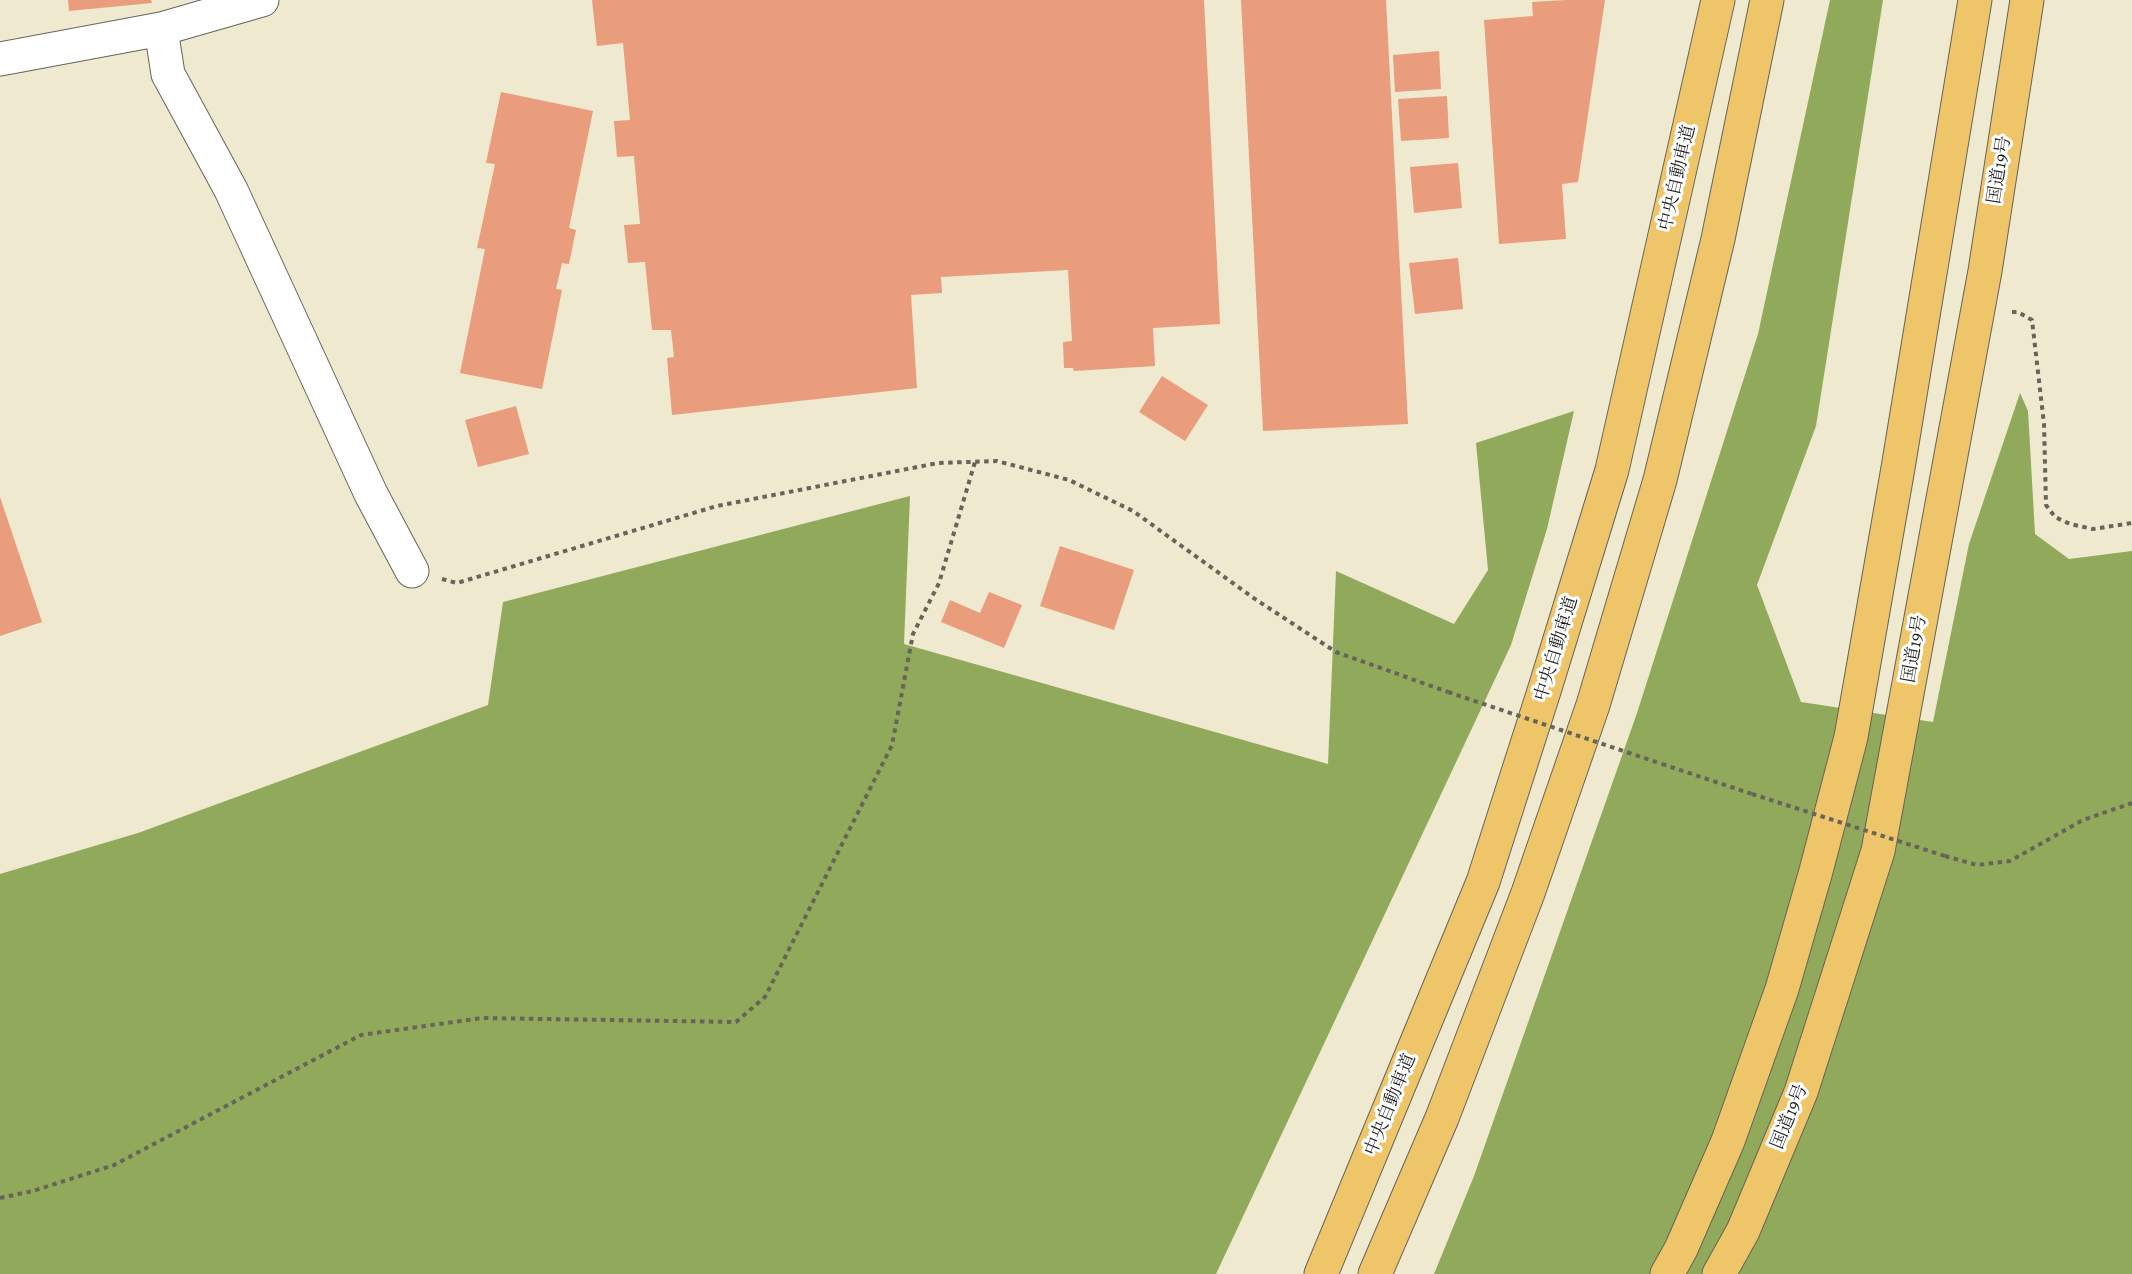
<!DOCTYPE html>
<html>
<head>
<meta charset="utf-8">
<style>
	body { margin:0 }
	canvas { display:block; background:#efe9cf }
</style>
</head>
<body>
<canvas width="2132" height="1274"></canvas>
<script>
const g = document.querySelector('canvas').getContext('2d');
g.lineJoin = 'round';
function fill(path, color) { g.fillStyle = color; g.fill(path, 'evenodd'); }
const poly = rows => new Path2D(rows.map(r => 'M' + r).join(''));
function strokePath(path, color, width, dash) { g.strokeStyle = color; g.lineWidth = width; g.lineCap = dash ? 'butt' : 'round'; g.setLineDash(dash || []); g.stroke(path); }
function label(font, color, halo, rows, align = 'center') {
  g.font = font + ' Alegreya,"Noto Serif JP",serif'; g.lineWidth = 6; g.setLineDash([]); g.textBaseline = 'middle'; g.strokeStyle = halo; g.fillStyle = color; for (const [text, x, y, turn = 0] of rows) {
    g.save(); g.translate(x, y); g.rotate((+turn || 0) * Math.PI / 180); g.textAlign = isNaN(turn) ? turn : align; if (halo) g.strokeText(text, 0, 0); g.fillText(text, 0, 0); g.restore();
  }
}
fill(poly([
	[1830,0,1883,0,1816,426,1757,585,1801,702,1933,722,1969,544,2020,393,2028,411,2035,534,2069,559,2132,551,2132,1274,1434,1274,1474,1176,1637,713,1758,334],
	[1574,411,1547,529,1511,645,1216,1274,0,1274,0,874,138,833,488,705,503,602,910,496,904,644,1328,764,1336,571,1454,624,1488,570,1476,443]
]), '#91a95a');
fill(poly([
	[68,0,151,0,152,3,69,11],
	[592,0,1204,0,1220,324,1153,328,1155,366,1074,371,1073,368,1064,368,1063,342,1072,341,1068,270,941,277,942,293,911,295,917,388,672,415,667,358,674,357,671,330,652,330,645,262,628,263,624,225,640,224,634,156,617,157,614,121,630,120,623,43,597,46],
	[1241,0,1386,0,1408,424,1263,431],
	[1566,0,1605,0,1578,182,1562,184,1566,239,1499,244,1484,20,1533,16,1532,2],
	[1439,51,1441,89,1395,92,1393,55],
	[501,92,593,111,569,228,576,230,569,264,562,263,556,289,562,290,542,389,460,373,485,249,477,248,495,164,486,163],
	[1447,96,1449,138,1401,141,1398,99],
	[1458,163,1462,208,1414,213,1410,167],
	[1458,258,1463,309,1415,314,1409,263],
	[1162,376,1208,405,1185,441,1139,412],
	[516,406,529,454,478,467,465,420],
	[0,497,42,622,0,636],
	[1060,546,1134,570,1114,630,1040,606],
	[989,592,1022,605,1004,648,941,622,950,600,980,613]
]), '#e99d7c');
const street = poly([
	[161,29,168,74,231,190,371,494,412,571],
	[0,59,161,29,262,0]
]);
const highway = poly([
	[1321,1274,1483,882,1545,688,1612,470,1718,0],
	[1375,1274,1442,1118,1528,893,1593,705,1660,480,1718,239,1767,0],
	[1667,1274,1681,1249,1728,1141,1782,989,1816,871,1851,737,1898,468,1975,0],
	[1719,1274,1743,1231,1801,1092,1878,851,1985,271,2027,0]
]);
strokePath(street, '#66645b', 35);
strokePath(highway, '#66645b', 35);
strokePath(poly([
	[2012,312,2018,312,2032,320,2044,424,2046,505,2055,517,2070,524,2093,529,2132,523],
	[442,579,457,583,717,506,938,463,997,461,1069,480,1133,511,1255,599,1336,652,1448,692],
	[1662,764,1752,794],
	[1945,856,1977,865,2010,861,2083,820,2132,803],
	[0,1198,33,1191,114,1165,361,1035,482,1018,736,1022,765,997,892,745,913,634,939,583,975,462]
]), '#66645b', 4, [4.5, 4.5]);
strokePath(street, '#fff', 33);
strokePath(highway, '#eec569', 33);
strokePath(poly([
	[1448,692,1662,764],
	[1752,794,1945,856]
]), '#66645b', 4, [4.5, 4.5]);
label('18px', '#1c1c1c', '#fff', [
	["国道19号",2000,170,-81],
	["中央自動車道",1678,178,-77],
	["中央自動車道",1557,649,-73],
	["国道19号",1915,649,-80],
	["中央自動車道",1391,1105,-68],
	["国道19号",1790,1117,-68]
]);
</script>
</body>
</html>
